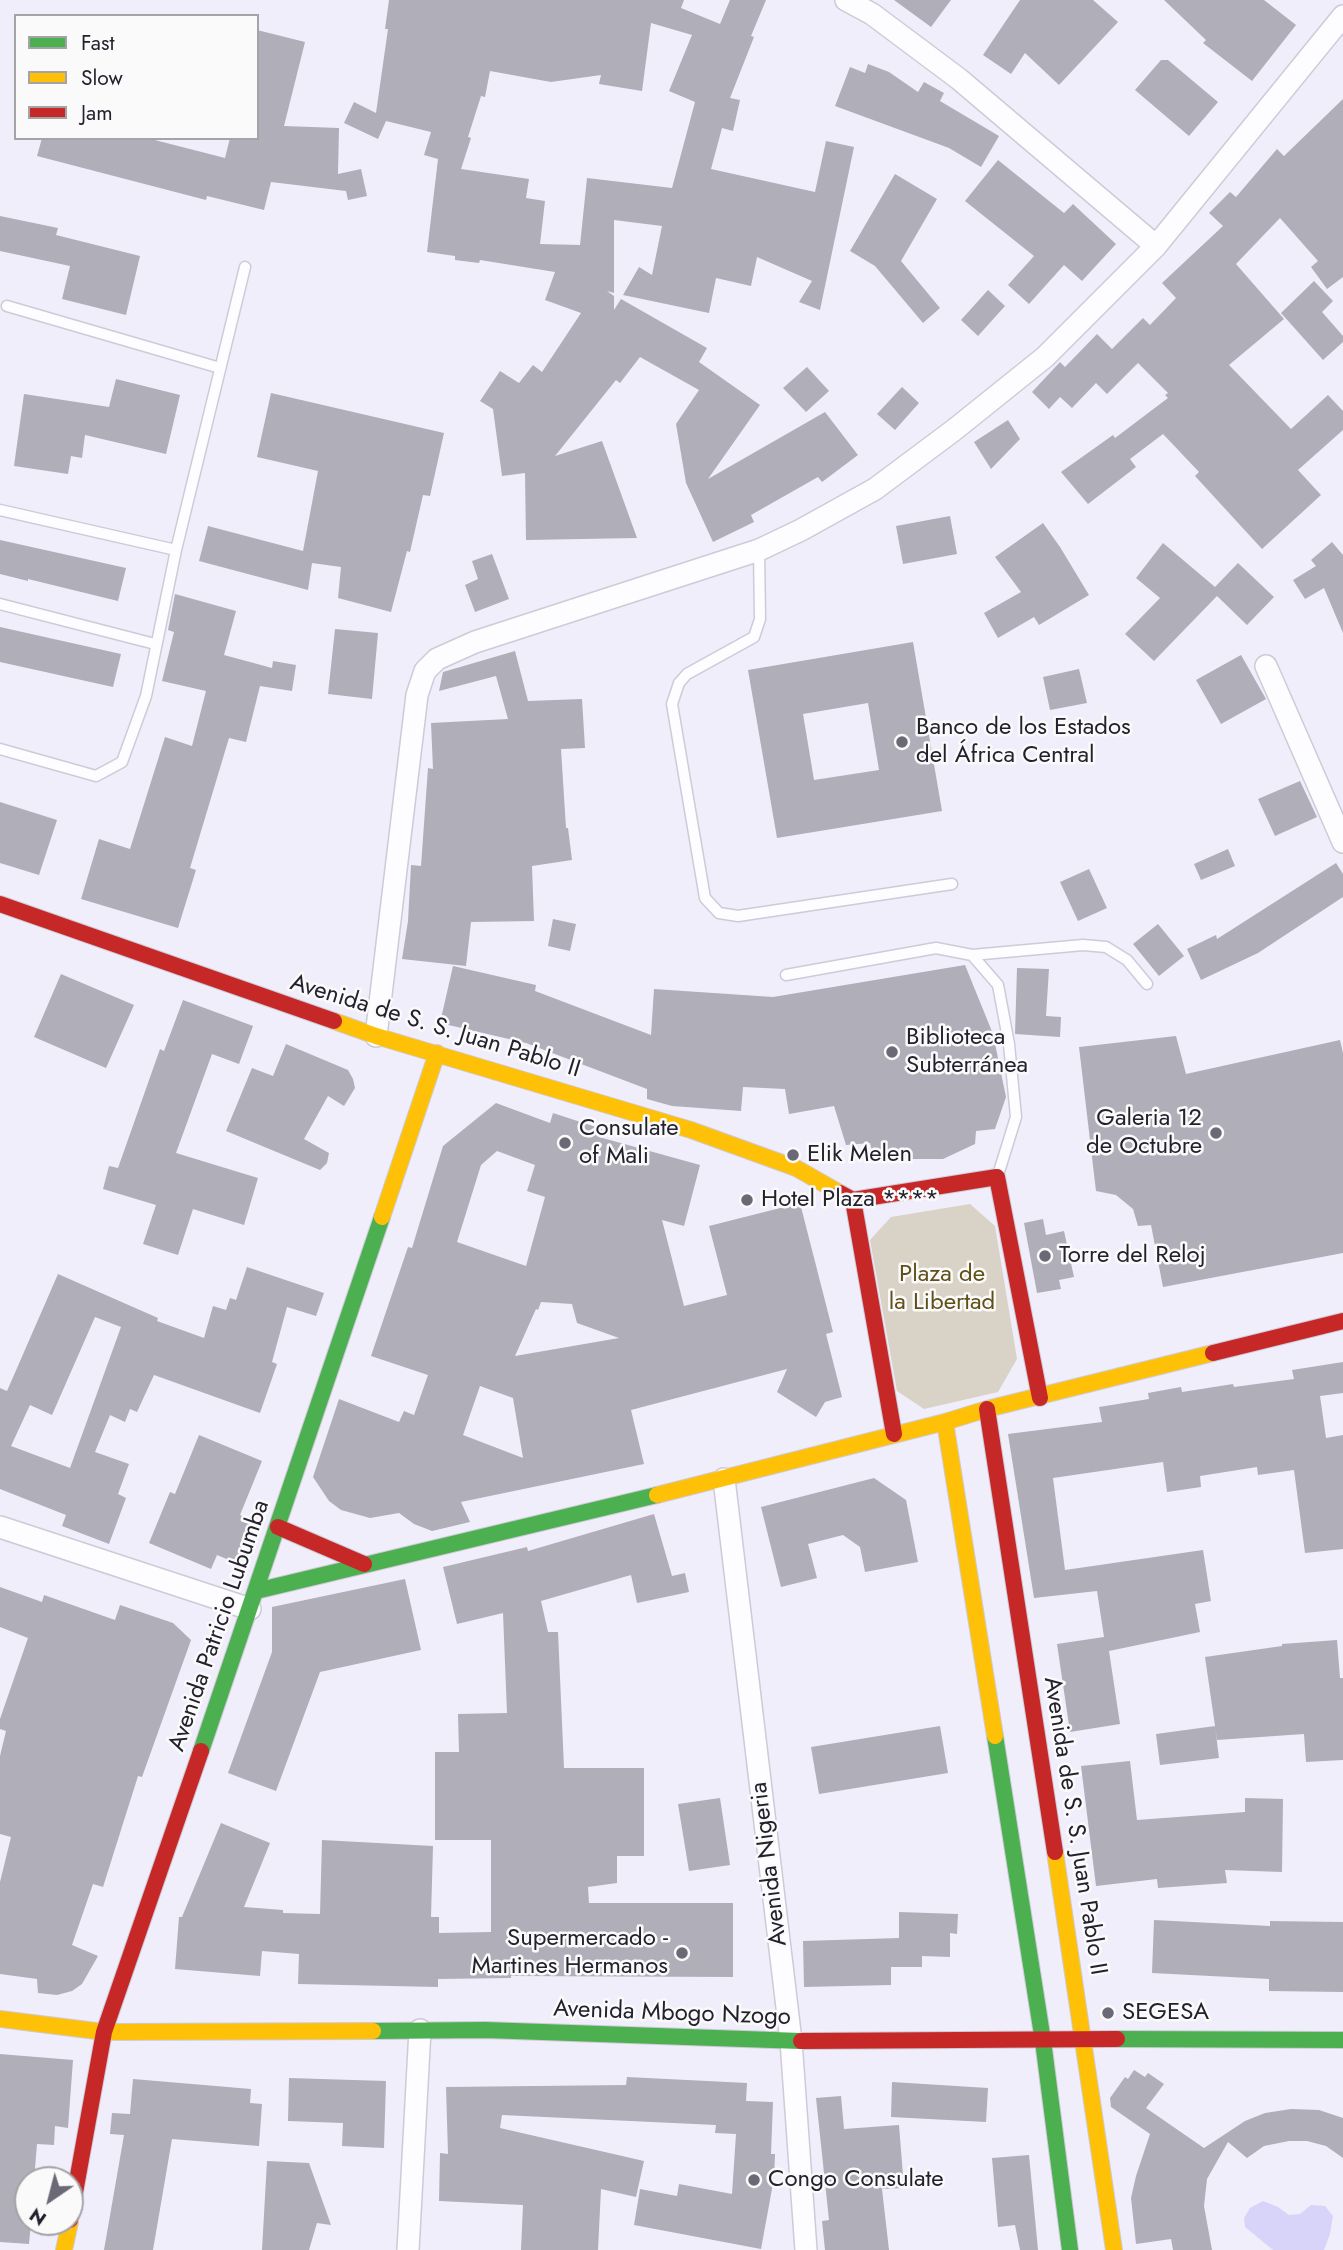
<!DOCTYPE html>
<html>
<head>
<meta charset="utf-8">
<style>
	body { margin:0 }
	#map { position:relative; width:1343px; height:2250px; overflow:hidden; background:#f0eefa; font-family:Jost,sans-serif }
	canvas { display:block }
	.legend { position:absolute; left:14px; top:14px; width:245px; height:126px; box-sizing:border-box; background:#fafafa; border:2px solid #a4a3a8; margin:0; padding:9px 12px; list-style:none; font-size:21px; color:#22212d }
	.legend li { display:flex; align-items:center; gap:14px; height:35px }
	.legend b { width:35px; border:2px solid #a4a3a8 }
	.north { position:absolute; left:14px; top:2166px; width:70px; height:70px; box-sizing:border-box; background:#fafafa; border:2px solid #a4a3a8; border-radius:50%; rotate:215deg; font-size:19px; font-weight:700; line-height:28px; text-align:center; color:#22212d }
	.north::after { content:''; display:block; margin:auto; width:24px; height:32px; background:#6a6975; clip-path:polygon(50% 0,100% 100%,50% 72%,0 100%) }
</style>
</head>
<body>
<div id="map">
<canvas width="1343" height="2250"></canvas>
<ul class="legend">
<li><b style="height:9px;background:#4caf50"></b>Fast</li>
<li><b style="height:9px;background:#ffc107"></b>Slow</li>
<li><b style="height:9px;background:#c62828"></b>Jam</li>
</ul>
<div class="north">N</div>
</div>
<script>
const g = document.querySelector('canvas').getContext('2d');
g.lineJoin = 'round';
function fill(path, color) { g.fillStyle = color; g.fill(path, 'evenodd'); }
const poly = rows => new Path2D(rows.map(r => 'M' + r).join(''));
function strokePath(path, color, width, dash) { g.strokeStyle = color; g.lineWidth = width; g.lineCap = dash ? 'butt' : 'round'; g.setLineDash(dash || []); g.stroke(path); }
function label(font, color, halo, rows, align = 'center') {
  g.font = font + ' Jost,sans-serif'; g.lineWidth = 5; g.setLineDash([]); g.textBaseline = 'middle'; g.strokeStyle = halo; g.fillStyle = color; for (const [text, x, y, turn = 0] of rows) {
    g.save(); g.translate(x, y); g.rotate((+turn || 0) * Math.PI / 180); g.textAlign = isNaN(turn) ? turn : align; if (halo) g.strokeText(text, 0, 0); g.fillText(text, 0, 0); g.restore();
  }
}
fill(poly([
	[970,1204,995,1226,1017,1359,998,1392,924,1409,897,1391,870,1240,891,1217]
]), '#d9d2c6');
fill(poly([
	[1263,2201,1278,2207,1289,2215,1300,2214,1311,2205,1325,2206,1333,2216,1330,2234,1324,2250,1273,2250,1245,2227,1244,2218,1250,2208]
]), '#d8d4f9');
fill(poly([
	[389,0,684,0,681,8,720,24,730,0,766,0,751,36,754,37,730,98,740,100,733,131,722,128,711,169,815,192,826,141,854,147,820,310,799,302,812,281,757,257,751,286,716,278,709,313,623,295,639,267,652,275,662,226,614,220,614,293,607,291,614,296,614,310,621,299,707,348,699,362,760,405,708,479,825,412,858,455,822,482,818,477,751,515,754,522,713,542,686,483,676,424,699,390,640,357,620,383,616,380,555,456,602,441,637,538,526,540,525,473,502,476,493,409,480,401,500,371,519,383,533,365,542,372,581,313,545,300,555,272,480,260,479,263,455,260,455,256,427,252,438,159,424,155,431,132,386,121,378,139,344,123,354,102,376,113,388,29,385,29],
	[651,23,692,35,669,91,695,102,672,188,587,178,580,245,540,244,545,201,526,198,529,179,461,169,471,138,468,137,481,96,485,97,490,71,551,82,601,75,599,84,642,91],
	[894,0,951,0,931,27],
	[1020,0,1093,0,1118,22,1059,85,1025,53,1011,74,983,55],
	[1164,0,1264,0,1296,25,1252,81,1203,43,1206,40],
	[257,30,305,42,284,126,339,128,338,174,361,169,367,196,348,200,346,191,271,182,264,210,207,196,206,200,37,156,42,138,147,138,225,158,230,138,257,138],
	[1161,60,1168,60,1218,102,1189,136,1135,90],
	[868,64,889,72,918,92,924,82,944,93,940,101,999,136,981,167,949,148,835,106,850,67,865,73],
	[1343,99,1343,277,1327,289,1311,267,1318,261,1280,218,1236,264,1284,319,1229,365,1291,429,1328,395,1343,411,1343,430,1298,470,1321,495,1262,549,1195,476,1199,472,1163,434,1130,459,1136,467,1088,504,1061,472,1113,435,1115,438,1168,398,1165,395,1168,393,1138,363,1107,394,1096,383,1072,408,1060,397,1049,409,1032,392,1060,362,1065,367,1097,334,1112,349,1143,318,1150,325,1176,298,1162,283,1223,226,1209,213,1230,192,1236,197,1277,149,1284,156],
	[998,160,1064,213,1073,204,1116,244,1082,281,1064,265,1029,304,1008,285,1034,256,965,201],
	[895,174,937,199,901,261,940,308,923,323,875,266,850,251],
	[0,216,58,228,56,235,140,256,126,315,62,299,70,266,0,251],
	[1314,281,1333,301,1322,312,1343,336,1343,342,1323,360,1281,313],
	[988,290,1005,306,978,336,961,320],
	[807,367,829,391,806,412,783,388],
	[116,379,180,395,166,454,85,435,82,458,71,456,68,474,14,466,24,394,109,407],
	[902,387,919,403,895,430,877,414],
	[271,393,444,433,430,496,423,495,410,552,407,551,391,612,338,598,341,567,312,563,308,590,199,561,208,526,303,551,318,471,257,457],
	[1008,420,1020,439,991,469,974,442],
	[950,516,957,554,903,564,896,526],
	[1043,523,1060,547,1089,595,1039,625,1034,617,998,638,984,613,1021,592,995,557],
	[0,540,126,568,118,601,28,579,28,581,0,574],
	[1332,542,1343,555,1343,633,1324,588,1305,599,1293,580,1316,566,1311,560],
	[1163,543,1215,587,1238,563,1274,597,1247,625,1217,596,1154,661,1125,634,1160,598,1136,578],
	[492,554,509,599,475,612,465,585,478,579,472,561],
	[175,594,236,611,224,655,272,668,273,661,296,665,292,691,260,686,246,742,229,738,190,868,196,870,178,928,81,899,99,839,130,849,165,737,192,746,206,691,162,681,174,632,168,630],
	[0,627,121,654,113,687,0,662],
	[335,629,378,633,372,699,328,694],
	[913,642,942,811,777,838,748,670],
	[868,703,879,770,814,780,803,714],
	[515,651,528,701,582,699,585,748,561,749,566,828,568,828,572,860,532,866,534,921,471,922,466,966,402,959,408,921,411,865,421,866,428,768,433,769,431,723,508,719,496,676,439,691,443,672],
	[1241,655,1266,699,1221,724,1196,680],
	[1079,669,1087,703,1050,710,1043,677],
	[1300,781,1317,817,1275,836,1258,799],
	[0,802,57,820,39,875,0,863],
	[1228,849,1235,866,1201,880,1194,864],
	[1336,863,1343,874,1343,897,1258,953,1201,980,1187,949,1216,935,1217,939],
	[1089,869,1107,908,1078,921,1060,882],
	[553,919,576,924,570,951,548,946],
	[1158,924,1184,956,1159,976,1133,944],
	[965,965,993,1034,1006,1097,995,1129,976,1131,975,1144,943,1159,899,1159,872,1151,870,1143,846,1145,834,1106,789,1114,785,1089,743,1087,741,1111,672,1106,647,1099,647,1089,526,1043,440,1023,453,966,536,985,535,991,651,1035,654,989,773,997],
	[1017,968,1049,969,1046,1016,1061,1017,1060,1037,1015,1034],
	[61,974,134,1005,106,1068,34,1037],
	[183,1000,253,1026,239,1064,212,1054,176,1153,258,1178,244,1225,193,1209,178,1255,143,1244,156,1205,103,1189,109,1166,118,1168,160,1049,164,1051],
	[1176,1036,1186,1074,1340,1040,1343,1053,1343,1253,1163,1287,1151,1225,1138,1226,1133,1209,1116,1195,1096,1191,1079,1047],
	[286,1044,348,1070,353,1079,355,1088,344,1106,328,1096,304,1139,329,1153,327,1163,320,1170,226,1131,252,1068,273,1076],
	[496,1103,550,1123,553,1113,602,1129,599,1137,700,1165,684,1226,662,1220,684,1306,727,1295,709,1226,800,1203,833,1332,826,1334,842,1397,825,1402,816,1417,777,1392,787,1369,631,1410,644,1464,461,1502,470,1522,432,1531,414,1524,399,1513,370,1518,341,1510,329,1501,313,1477,339,1399,399,1422,404,1411,414,1415,428,1375,371,1356,408,1247,412,1248,443,1146],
	[497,1151,535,1165,527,1191,545,1197,526,1266,457,1242,481,1165],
	[541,1302,572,1304,577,1323,619,1338,515,1356,536,1309,538,1310],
	[480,1386,513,1398,523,1458,463,1435],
	[1043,1219,1046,1235,1064,1231,1074,1277,1059,1280,1061,1289,1037,1293,1024,1223],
	[247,1267,324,1293,316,1316,287,1307,272,1362,277,1364,260,1413,154,1375,137,1412,130,1409,125,1422,110,1415,95,1452,129,1464,118,1494,126,1498,109,1544,62,1526,66,1515,0,1489,0,1388,7,1391,58,1274,158,1318,157,1321,204,1338,213,1306,226,1310,230,1298,236,1300],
	[95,1317,121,1327,70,1468,11,1446,30,1405,52,1415],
	[1343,1362,1343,1393,1320,1396,1326,1438,1343,1435,1343,1549,1305,1553,1294,1470,1258,1475,1257,1467,1200,1476,1201,1487,1167,1492,1163,1462,1053,1478,1065,1570,1203,1550,1211,1601,1195,1604,1200,1632,1109,1651,1120,1724,1070,1732,1057,1644,1104,1637,1097,1591,1034,1598,1008,1434,1102,1422,1099,1407,1149,1399,1148,1393,1181,1387,1182,1392,1233,1384,1234,1387,1294,1379,1292,1370],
	[199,1435,262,1461,240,1515,254,1521,236,1563,217,1555,211,1569,149,1543,170,1492,175,1494],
	[874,1478,906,1500,918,1562,865,1572,860,1547,843,1535,808,1544,817,1578,781,1587,761,1507],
	[654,1514,672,1576,685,1573,689,1592,637,1603,631,1575,541,1601,548,1632,558,1632,564,1768,644,1768,644,1856,617,1856,617,1883,588,1887,589,1903,733,1903,733,1977,511,1976,511,1978,438,1979,438,1987,298,1984,299,1954,262,1951,260,1976,175,1969,179,1917,182,1917,221,1823,270,1843,244,1907,283,1910,283,1913,320,1914,322,1840,433,1846,431,1917,439,1917,439,1933,491,1932,491,1840,435,1840,435,1752,459,1752,458,1714,507,1713,503,1613,457,1624,443,1567,527,1547,528,1551],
	[405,1579,421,1650,320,1672,276,1791,228,1773,272,1652,272,1607],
	[0,1587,42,1602,44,1595,115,1620,120,1605,173,1623,191,1640,142,1777,138,1776,103,1887,93,1884,72,1945,98,1956,82,1984,72,1991,57,1995,38,1993,37,1979,0,1974,0,1882,11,1837,0,1834,0,1756,6,1731,0,1729,0,1719,28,1638,0,1627],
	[1337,1640,1340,1678,1343,1678,1343,1760,1306,1762,1304,1734,1217,1740,1205,1657,1282,1646,1282,1644],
	[940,1726,948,1773,819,1794,811,1747],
	[1215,1726,1219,1758,1160,1765,1156,1734],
	[1130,1761,1137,1820,1245,1812,1245,1798,1283,1799,1282,1872,1225,1870,1227,1883,1158,1888,1157,1879,1096,1886,1081,1766],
	[720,1798,730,1865,689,1871,678,1804],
	[899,1912,958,1914,957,1934,950,1933,950,1957,922,1956,922,1967,891,1967,891,1985,804,1987,803,1941,899,1938],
	[1154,1920,1270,1926,1270,1921,1343,1922,1343,1992,1269,1991,1269,1979,1152,1973],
	[0,2054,73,2060,68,2128,55,2126,54,2145,37,2144,34,2180,28,2180,28,2222,31,2222,29,2244,0,2242],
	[1134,2070,1145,2077,1148,2073,1164,2084,1146,2108,1204,2148,1245,2121,1265,2113,1291,2109,1319,2110,1343,2118,1343,2158,1326,2146,1307,2141,1289,2141,1264,2146,1247,2158,1228,2142,1207,2179,1204,2206,1212,2250,1173,2250,1171,2239,1136,2244,1131,2198,1136,2176,1150,2134,1111,2107,1110,2098,1125,2077,1128,2079],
	[627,2077,747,2083,746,2101,773,2102,771,2154,775,2154,774,2178,761,2249,634,2225,640,2189,677,2196,679,2184,732,2194,736,2134,715,2133,716,2125,502,2115,500,2128,644,2161,636,2197,601,2189,598,2250,521,2250,523,2205,439,2201,440,2153,448,2154,446,2087,626,2085],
	[289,2078,386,2081,384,2148,342,2146,343,2123,288,2121],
	[133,2079,251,2089,250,2103,262,2104,259,2146,172,2139,153,2250,104,2250,124,2135,110,2134,112,2113,130,2114],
	[892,2082,988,2088,986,2122,891,2117],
	[841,2096,844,2129,899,2125,904,2188,882,2189,889,2250,825,2250,822,2221,829,2220,816,2098],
	[1029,2155,1038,2250,1020,2250,1015,2225,998,2227,992,2158],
	[267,2161,309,2163,331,2225,317,2223,309,2250,262,2250]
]), '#afaeb9');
const lane = poly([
	[7,306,220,368],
	[0,510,176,550],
	[759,550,760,619,754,637,687,674,679,683,672,704,705,898,719,913,738,916,952,884],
	[0,604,155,644],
	[0,749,96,776,122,762,146,696,176,550,245,267],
	[972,955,1083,945,1106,947,1127,960,1147,984],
	[786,975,936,948,972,955,998,985,1009,1044,1016,1117,998,1175]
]);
const street = poly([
	[846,0,872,14,959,79,1156,246],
	[1266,666,1343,842],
	[376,1036,417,695,425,671,437,659,475,642,759,550,801,530,875,489,954,430,1045,357,1156,246,1343,16],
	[724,1479,791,2041,806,2250],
	[0,1527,250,1609],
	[408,2250,420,2030]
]);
const fast = poly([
	[256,1591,657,1495],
	[995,1736,1043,2041,1070,2250],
	[201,1751,382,1217],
	[373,2031,485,2030,801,2041],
	[1117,2039,1343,2040]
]);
const slow = poly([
	[334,1021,376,1036,691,1130,796,1168,840,1193],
	[382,1217,437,1053],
	[945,1422,995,1736],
	[657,1495,945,1422,987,1409,1213,1353],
	[1055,1852,1114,2250],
	[0,2019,104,2032,373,2031],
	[64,2250,70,2222]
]);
const jam = poly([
	[0,904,334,1021],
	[840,1193,853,1200,997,1177,1040,1398],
	[853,1200,894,1434],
	[1213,1353,1343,1321],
	[987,1409,1055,1852],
	[278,1527,364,1564],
	[801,2041,1117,2039],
	[70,2220,104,2032,201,1751]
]);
strokePath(lane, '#cdcbd7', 13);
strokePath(street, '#cdcbd7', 24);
strokePath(fast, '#cdcbd7', 18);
strokePath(slow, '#cdcbd7', 18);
strokePath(jam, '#cdcbd7', 18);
strokePath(lane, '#fdfcfe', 10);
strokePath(street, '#fdfcfe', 21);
strokePath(fast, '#4caf50', 16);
strokePath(slow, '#ffc107', 16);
strokePath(jam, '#c62828', 16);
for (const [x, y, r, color] of [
	[902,742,7,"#6a6975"],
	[892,1052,7,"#6a6975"],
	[1216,1133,7,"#6a6975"],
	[565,1143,7,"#6a6975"],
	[793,1155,7,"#6a6975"],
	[747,1200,7,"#6a6975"],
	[1045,1256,7,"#6a6975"],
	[682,1953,7,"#6a6975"],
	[1108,2013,7,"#6a6975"],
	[754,2180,7,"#6a6975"]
]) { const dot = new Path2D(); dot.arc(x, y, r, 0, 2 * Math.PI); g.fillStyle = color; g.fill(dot); strokePath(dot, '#fafafa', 2.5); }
label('24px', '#22212d', '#fafafa', [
	["Banco de los Estados",916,728],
	["del África Central",916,756],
	["Biblioteca",906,1038],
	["Subterránea",906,1066],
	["Galeria 12",1202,1119,"right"],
	["de Octubre",1202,1147,"right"],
	["Consulate",579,1129],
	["of Mali",579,1157],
	["Elik Melen",807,1155],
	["Hotel Plaza ****",761,1200],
	["Torre del Reloj",1059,1256],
	["Supermercado -",668,1939,"right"],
	["Martines Hermanos",668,1967,"right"],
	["SEGESA",1122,2013],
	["Congo Consulate",768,2180]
], 'left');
label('24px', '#22212d', '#fafafa', [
	["Avenida de S. S. Juan Pablo II",435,1027,17],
	["Avenida Patricio Lubumba",220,1626,-71],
	["Avenida de S. S. Juan Pablo II",1074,1826,81],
	["Avenida Nigeria",770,1864,-97],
	["Avenida Mbogo Nzogo",672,2014,2]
]);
label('24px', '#605018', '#fafafa', [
	["Plaza de",942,1275],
	["la Libertad",942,1303]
]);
</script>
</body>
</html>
